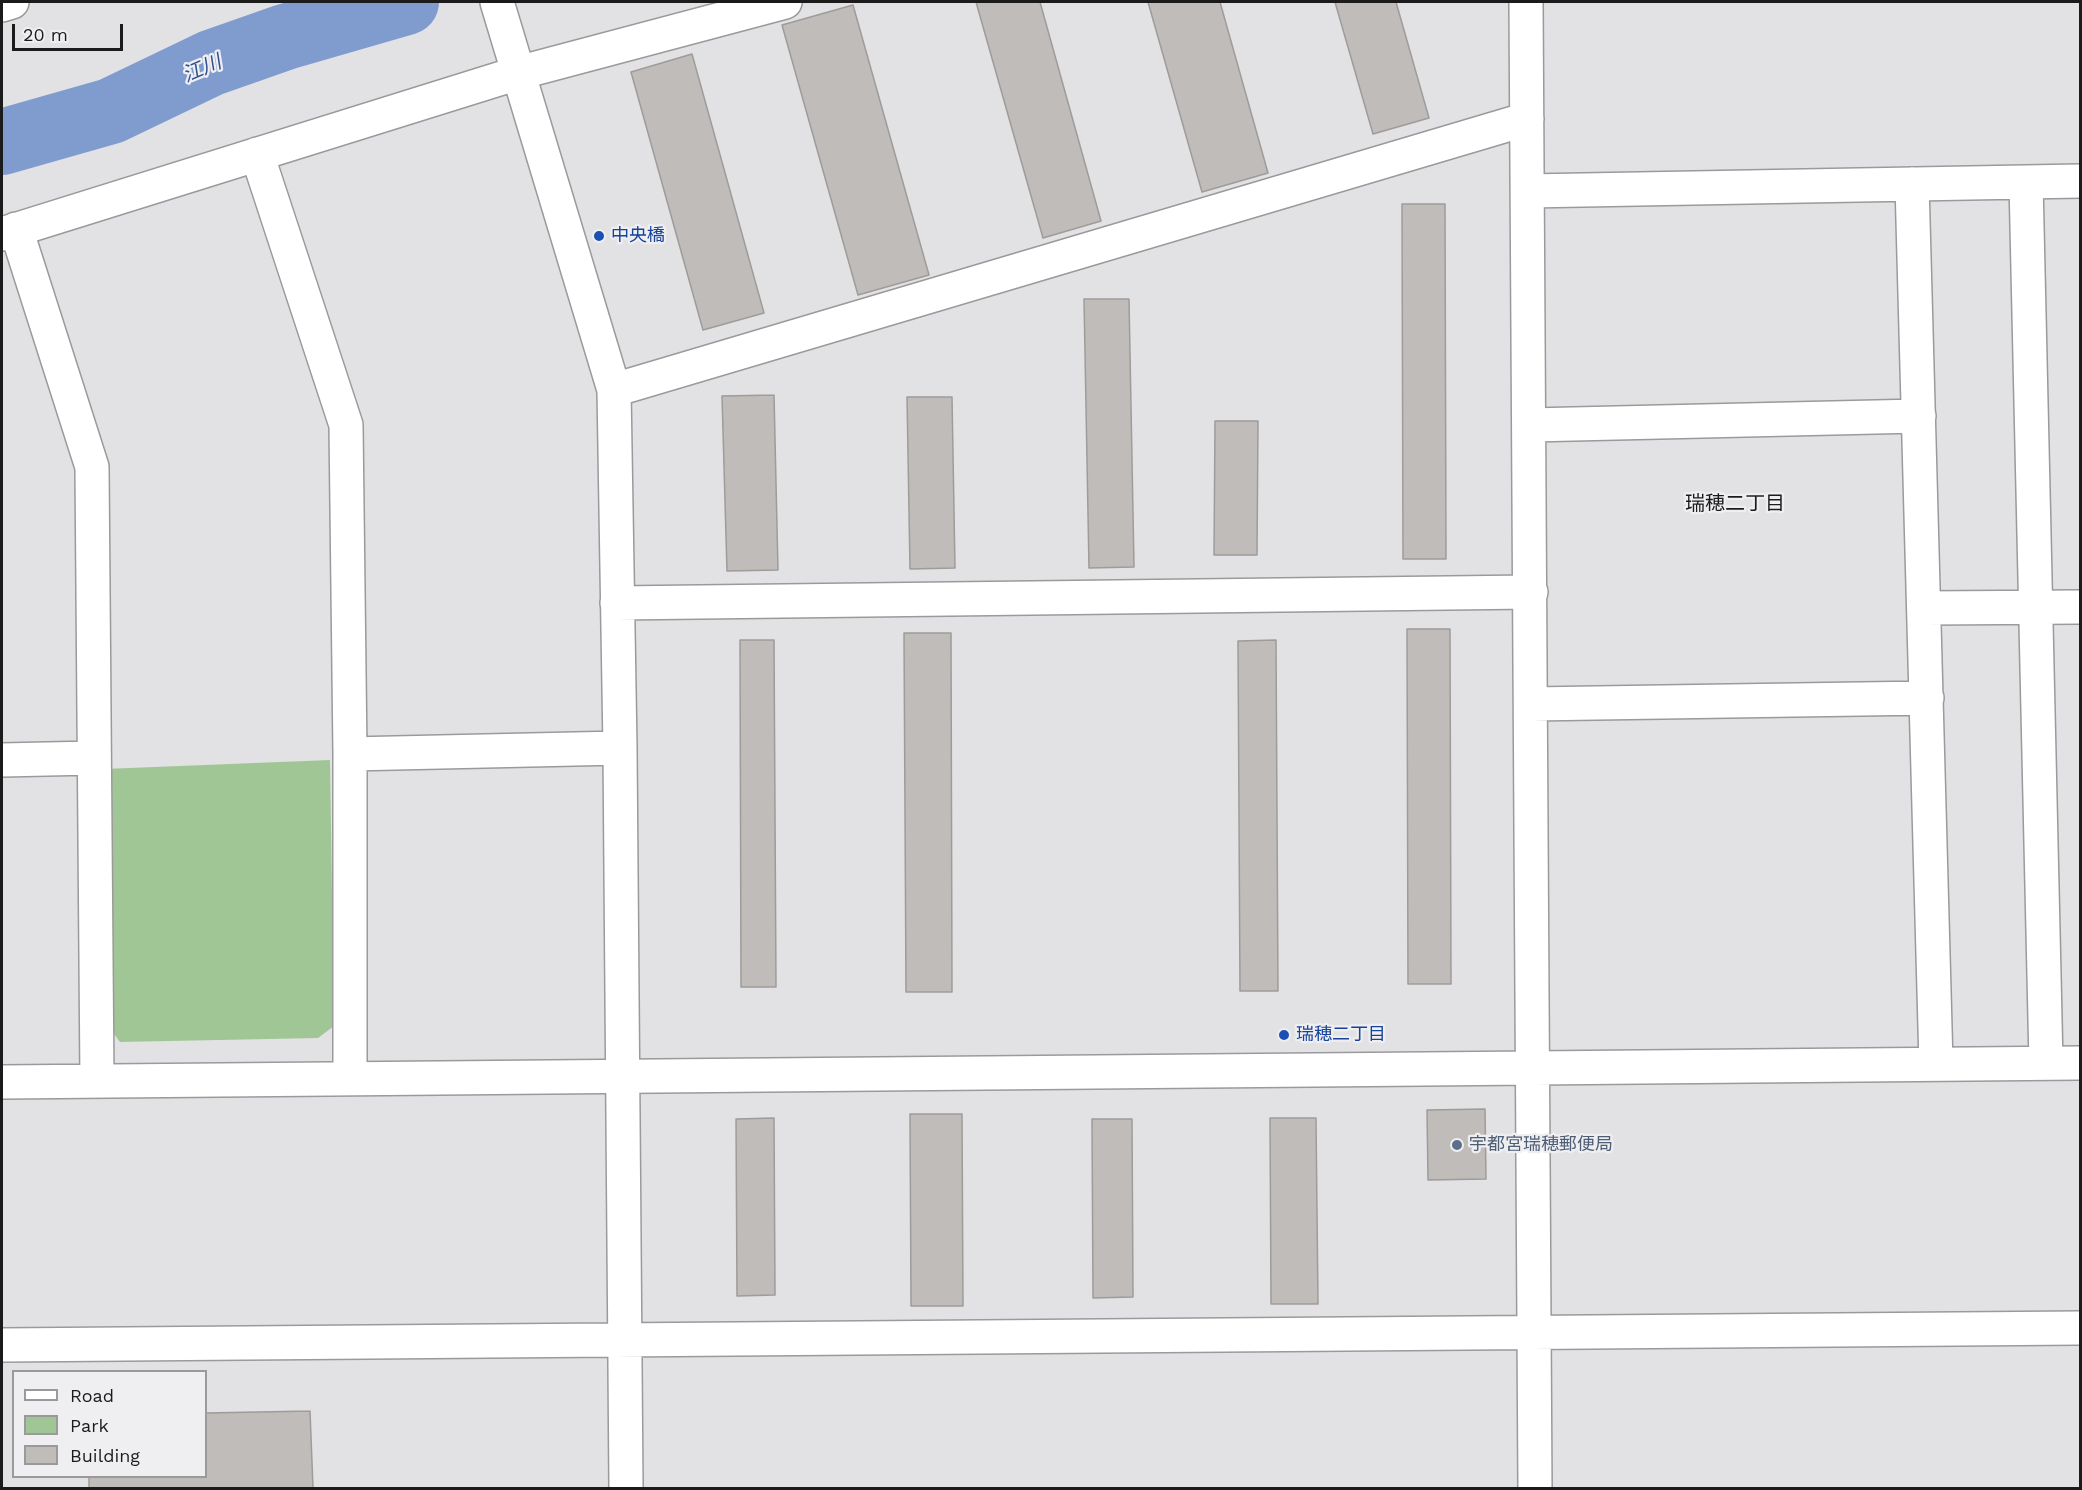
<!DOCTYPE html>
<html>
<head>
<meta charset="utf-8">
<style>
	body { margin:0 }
	#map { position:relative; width:2082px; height:1490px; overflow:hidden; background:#e2e2e5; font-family:"Work Sans",sans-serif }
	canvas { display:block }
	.frame { position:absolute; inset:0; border:3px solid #1b1b1c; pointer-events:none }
	.legend { position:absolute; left:12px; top:1370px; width:195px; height:108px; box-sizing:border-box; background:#efeff2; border:2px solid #9a9a9c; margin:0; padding:8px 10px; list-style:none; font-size:18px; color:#1b1b1c }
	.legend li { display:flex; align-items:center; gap:12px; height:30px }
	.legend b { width:30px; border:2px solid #9a9a9c }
	.scale { position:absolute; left:12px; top:24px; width:111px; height:27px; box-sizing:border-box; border:3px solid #1b1b1c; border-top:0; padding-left:8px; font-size:18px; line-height:21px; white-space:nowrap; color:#1b1b1c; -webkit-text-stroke:4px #efeff2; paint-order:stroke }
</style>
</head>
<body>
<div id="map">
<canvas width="2082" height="1490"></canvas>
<div class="frame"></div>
<ul class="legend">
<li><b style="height:8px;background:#fff"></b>Road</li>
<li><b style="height:16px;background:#a1c696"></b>Park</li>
<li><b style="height:16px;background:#bfbcba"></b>Building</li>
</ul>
<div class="scale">20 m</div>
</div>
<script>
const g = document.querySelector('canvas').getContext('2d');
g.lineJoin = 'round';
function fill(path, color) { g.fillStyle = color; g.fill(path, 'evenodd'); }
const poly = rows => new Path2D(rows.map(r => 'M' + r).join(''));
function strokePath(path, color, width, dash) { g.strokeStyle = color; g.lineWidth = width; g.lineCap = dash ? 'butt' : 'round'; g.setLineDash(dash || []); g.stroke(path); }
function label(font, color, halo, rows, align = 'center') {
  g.font = font + ' "Work Sans","Noto Sans JP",sans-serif'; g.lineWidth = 4.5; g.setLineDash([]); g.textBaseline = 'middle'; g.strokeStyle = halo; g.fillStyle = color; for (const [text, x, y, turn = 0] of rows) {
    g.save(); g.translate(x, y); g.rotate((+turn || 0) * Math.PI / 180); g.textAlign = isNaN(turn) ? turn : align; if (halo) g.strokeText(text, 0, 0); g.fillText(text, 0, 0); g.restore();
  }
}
fill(poly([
	[330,760,334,1026,318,1038,120,1042,108,1026,104,769]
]), '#a1c696');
strokePath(poly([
	[2,142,111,111,211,63,285,37,406,2]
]), '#809ccf', 66);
const building = poly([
	[976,2,1040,2,1101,221,1043,238,976,2],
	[1148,2,1220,2,1268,173,1202,192,1148,2],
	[1335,2,1396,2,1429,118,1373,134,1335,2],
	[853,5,929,275,858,295,782,25,853,5],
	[692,54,764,313,703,330,631,72,692,54],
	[1402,204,1445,204,1446,559,1403,559,1402,204],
	[1084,299,1129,299,1134,567,1089,568,1084,299],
	[774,395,778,570,727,571,722,396,774,395],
	[907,397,952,397,955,568,910,569,907,397],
	[1215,421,1258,421,1257,555,1214,555,1215,421],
	[1407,629,1450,629,1451,984,1408,984,1407,629],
	[904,633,951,633,952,992,906,992,904,633],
	[740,640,774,640,776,987,741,987,740,640],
	[1276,640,1278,991,1240,991,1238,641,1276,640],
	[1485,1109,1486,1179,1428,1180,1427,1110,1485,1109],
	[910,1114,962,1114,963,1306,911,1306,910,1114],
	[774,1118,775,1295,737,1296,736,1119,774,1118],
	[1270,1118,1316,1118,1318,1304,1271,1304,1270,1118],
	[1092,1119,1132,1119,1133,1297,1093,1298,1092,1119],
	[310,1411,313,1488,89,1488,89,1476,206,1476,206,1413,310,1411]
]);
fill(building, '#bfbcba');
strokePath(building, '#9e9c9a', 1.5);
const minor = poly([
	[497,2,614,390,620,748,626,1488],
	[1526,2,1535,1488],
	[2,5,12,2],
	[257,154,346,425,350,754,350,1079],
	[2026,182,2046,1063],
	[1912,184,1936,1064],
	[1528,191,2080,181],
	[16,229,92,467,97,1081],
	[2,234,518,73,785,2],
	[614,390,1527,119],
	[1530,425,1919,416],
	[617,603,1531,592],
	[1924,608,2080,607],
	[1531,704,1927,698],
	[350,754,620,748],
	[2,760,93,758],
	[2,1082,2080,1063],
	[2,1345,2080,1328]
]);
strokePath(minor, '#9a9a9c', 36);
strokePath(minor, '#fff', 33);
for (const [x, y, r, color] of [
	[599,236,6,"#1a4fb4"],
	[1284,1035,6,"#1a4fb4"],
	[1457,1145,6,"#5c6f8a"]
]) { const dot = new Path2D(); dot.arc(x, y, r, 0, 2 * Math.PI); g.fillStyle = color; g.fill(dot); strokePath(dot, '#efeff2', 2); }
label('18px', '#164399', '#efeff2', [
	["中央橋",611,236],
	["瑞穂二丁目",1296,1035]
], 'left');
label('18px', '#4e5e75', '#efeff2', [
	["宇都宮瑞穂郵便局",1469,1145]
], 'left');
label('italic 20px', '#2f4f8f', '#efeff2', [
	["江川",202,69,-23]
]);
label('20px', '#1b1b1c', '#efeff2', [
	["瑞穂二丁目",1735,504]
]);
</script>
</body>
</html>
